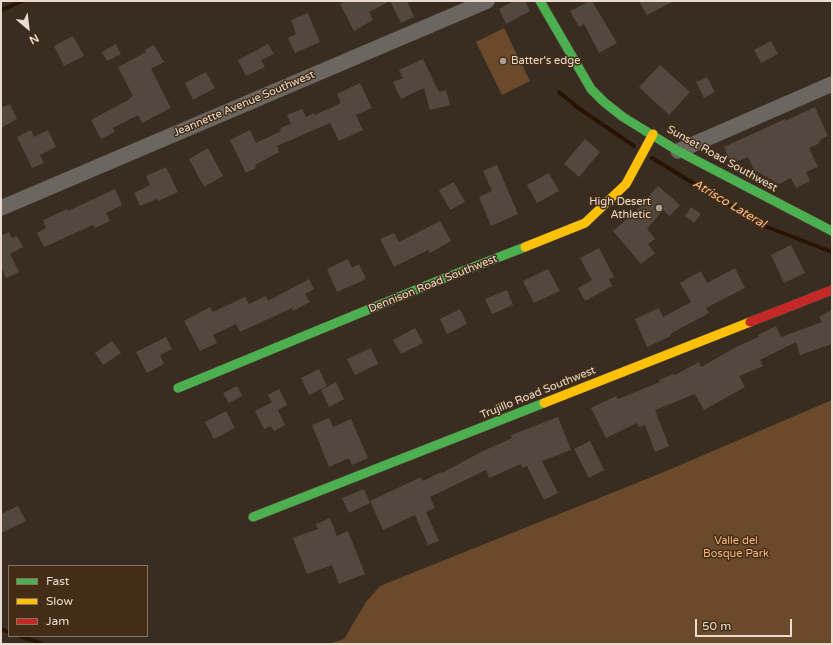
<!DOCTYPE html>
<html>
<head>
<meta charset="utf-8">
<style>
	body { margin:0 }
	#map { position:relative; width:833px; height:645px; overflow:hidden; background:#392d21; font-family:"Varela Round",sans-serif }
	canvas { display:block }
	.frame { position:absolute; inset:0; border:2px solid #eadbce; pointer-events:none }
	.legend { position:absolute; left:8px; top:565px; width:140px; height:72px; box-sizing:border-box; background:#432d17; border:1px solid #867360; margin:0; padding:5px 7px; list-style:none; font-size:12px; color:#eadbce }
	.legend li { display:flex; align-items:center; gap:8px; height:20px }
	.legend b { width:20px; border:1px solid #867360 }
	.north { position:absolute; left:8px; top:8px; width:40px; height:40px; -webkit-text-stroke:3px #432d17; paint-order:stroke; rotate:152deg; font-size:11px; font-weight:700; line-height:16px; text-align:center; color:#eadbce }
	.north::after { content:''; display:block; margin:auto; width:14px; height:18px; background:#eadbce; clip-path:polygon(50% 0,100% 100%,50% 72%,0 100%) }
	.scale { position:absolute; left:695px; top:619px; width:97px; height:18px; box-sizing:border-box; border:2px solid #eadbce; border-top:0; padding-left:5px; font-size:12px; line-height:14px; white-space:nowrap; color:#eadbce; -webkit-text-stroke:3px #432d17; paint-order:stroke }
</style>
</head>
<body>
<div id="map">
<canvas width="833" height="645"></canvas>
<div class="frame"></div>
<ul class="legend">
<li><b style="height:5px;background:#4caf50"></b>Fast</li>
<li><b style="height:5px;background:#ffc107"></b>Slow</li>
<li><b style="height:5px;background:#c62828"></b>Jam</li>
</ul>
<div class="north">N</div>
<div class="scale">50 m</div>
</div>
<script>
const g = document.querySelector('canvas').getContext('2d');
g.lineJoin = 'round';
function fill(path, color) { g.fillStyle = color; g.fill(path, 'evenodd'); }
const poly = rows => new Path2D(rows.map(r => 'M' + r).join(''));
function strokePath(path, color, width, dash) { g.strokeStyle = color; g.lineWidth = width; g.lineCap = dash ? 'butt' : 'round'; g.setLineDash(dash || []); g.stroke(path); }
function label(font, color, halo, rows, align = 'center') {
  g.font = font + ' "Varela Round",sans-serif'; g.lineWidth = 3; g.setLineDash([]); g.textBaseline = 'middle'; g.strokeStyle = halo; g.fillStyle = color; for (const [text, x, y, turn = 0] of rows) {
    g.save(); g.translate(x, y); g.rotate((+turn || 0) * Math.PI / 180); g.textAlign = isNaN(turn) ? turn : align; if (halo) g.strokeText(text, 0, 0); g.fillText(text, 0, 0); g.restore();
  }
}
fill(poly([
	[504,28,530,81,502,95,476,42],
	[832,400,832,644,329,644,344,639,366,602,380,586,664,472]
]), '#6b4a2b');
strokePath(poly([
	[1,10,23,1],
	[559,92,577,107,634,146],
	[652,158,762,225,832,252],
	[1,629,9,632],
	[20,636,42,644]
]), '#281404', 4);
fill(poly([
	[346,1,407,1,414,17,401,23,390,1,369,12,373,20,354,31,340,4],
	[514,1,525,1,530,11,506,24,499,9],
	[590,1,592,1,617,43,599,53,584,24,579,27,570,11],
	[639,1,674,1,647,15],
	[308,13,320,42,295,53,288,38,296,34,291,20],
	[73,36,84,56,64,66,54,46],
	[771,41,778,54,761,63,754,50],
	[116,44,121,54,107,61,102,52],
	[268,44,274,54,261,60,265,67,246,76,238,60],
	[154,45,164,62,151,69,171,108,142,123,138,115,113,128,115,132,101,139,91,120,130,99,129,98,133,96,118,67,146,52,145,50],
	[423,59,439,92,446,90,450,105,430,110,424,88,401,99,393,82,403,78,399,70],
	[660,65,690,92,669,115,639,87],
	[206,72,215,88,193,100,185,83],
	[707,77,715,92,704,98,696,82],
	[360,83,372,108,356,115,363,130,339,141,330,123,277,146,279,152,255,165,256,168,246,173,230,140,250,130,256,143,281,131,280,128,291,124,287,115,302,109,306,117,314,113,315,115,341,103,337,94],
	[10,104,17,119,1,128,1,108],
	[815,107,828,136,821,139,818,144,809,148,818,167,806,172,810,181,796,188,791,178,779,184,754,170,748,157,731,164,724,147,785,119,785,121],
	[31,130,34,137,48,130,56,147,40,155,44,163,32,168,17,137],
	[585,139,600,152,579,177,564,164],
	[208,148,223,176,204,187,189,159],
	[497,165,518,214,491,226,479,197,492,191,483,171],
	[166,167,178,192,158,201,157,199,140,206,134,193,150,185,146,176],
	[549,173,559,191,537,203,527,185],
	[454,182,465,202,450,210,439,190],
	[658,186,680,205,670,216,663,210,647,229,655,239,648,244,655,253,641,264,613,231,634,213],
	[115,189,122,205,106,213,110,221,95,228,93,225,44,247,37,233,46,228,43,220,67,209,68,211],
	[691,207,701,214,694,223,685,216],
	[440,221,451,241,430,253,428,250,394,267,380,239,394,233,399,242],
	[9,232,12,238,17,236,23,247,10,254,19,272,6,278,1,267,1,236],
	[791,245,805,273,784,283,771,255],
	[599,248,614,277,609,279,612,286,585,301,578,288,592,280,580,258],
	[348,259,352,268,359,264,366,279,337,292,327,269],
	[735,268,745,288,706,308,709,313,670,334,671,336,647,347,635,319,659,308,663,317,691,302,680,283,701,271,707,283],
	[548,269,560,291,534,303,523,281],
	[309,279,314,289,305,294,310,302,293,311,292,308,240,332,236,324,213,335,217,343,200,351,184,321,210,307,213,312,245,297,249,304,266,296,268,301],
	[507,290,513,305,492,314,485,299],
	[460,309,467,324,447,334,440,319],
	[832,310,832,344,800,355,796,342,760,360,763,366,739,376,745,387,704,410,695,394,655,410,669,446,655,452,645,425,639,427,637,423,606,438,591,408,616,396,618,399,660,382,659,380,674,374,675,375,699,362,701,367,738,346,759,337,758,335,776,326,781,337,822,322,819,317],
	[415,328,423,343,401,354,393,340],
	[166,337,172,349,160,355,164,364,147,373,136,352],
	[112,341,121,353,103,365,95,353],
	[371,348,378,364,355,375,347,359],
	[319,369,327,386,309,395,301,378],
	[336,382,344,399,329,407,321,390],
	[237,386,242,396,229,403,223,393],
	[279,389,287,405,278,410,285,425,274,431,271,426,264,429,255,411,272,402,268,395],
	[226,411,235,428,214,439,205,422],
	[558,417,571,450,542,461,558,493,544,500,527,466,522,468,521,464,489,478,486,470,430,497,435,508,426,512,439,541,428,545,415,515,383,530,370,501,421,477,423,481,441,472,442,473,481,452,512,438,511,435],
	[329,418,333,427,351,419,368,458,352,465,349,458,329,467,312,425],
	[590,441,604,470,589,478,574,449],
	[364,489,370,503,349,513,342,498],
	[18,506,26,521,1,533,1,514],
	[330,518,337,536,348,531,365,574,339,584,332,565,307,574,293,538,318,529,316,524]
]), '#52483e');
const street = poly([
	[678,151,832,84],
	[1,208,487,1]
]);
const fast = poly([
	[540,1,591,89,604,102,623,117,678,151,832,231],
	[178,388,440,280,525,247],
	[253,517,544,403]
]);
const slow = poly([
	[525,247,585,223,626,184,653,134],
	[544,403,750,322]
]);
const jam = poly([
	[750,322,832,290]
]);
strokePath(street, '#54493e', 16);
strokePath(fast, '#54493e', 10);
strokePath(slow, '#54493e', 10);
strokePath(jam, '#54493e', 10);
strokePath(street, '#6c6660', 15);
strokePath(fast, '#4caf50', 9);
strokePath(slow, '#ffc107', 9);
strokePath(jam, '#c62828', 9);
for (const [x, y, r, color] of [
	[503,61,4,"#ac9e91"],
	[659,208,4,"#ac9e91"]
]) { const dot = new Path2D(); dot.arc(x, y, r, 0, 2 * Math.PI); g.fillStyle = color; g.fill(dot); strokePath(dot, '#432d17', 1.5); }
label('11px', '#eadbce', '#432d17', [
	["Batter's edge",511,61],
	["High Desert",651,202,"right"],
	["Athletic",651,215,"right"]
], 'left');
label('11px', '#eadbce', '#432d17', [
	["Jeannette Avenue Southwest",244,104,-23],
	["Sunset Road Southwest",722,159,29],
	["Dennison Road Southwest",433,284,-22],
	["Trujillo Road Southwest",538,393,-22]
]);
label('11px', '#f7b77b', '#432d17', [
	["Valle del",736,541],
	["Bosque Park",736,554]
]);
label('italic 12px', '#febe82', '#432d17', [
	["Atrisco Lateral",729,204,31]
]);
</script>
</body>
</html>
